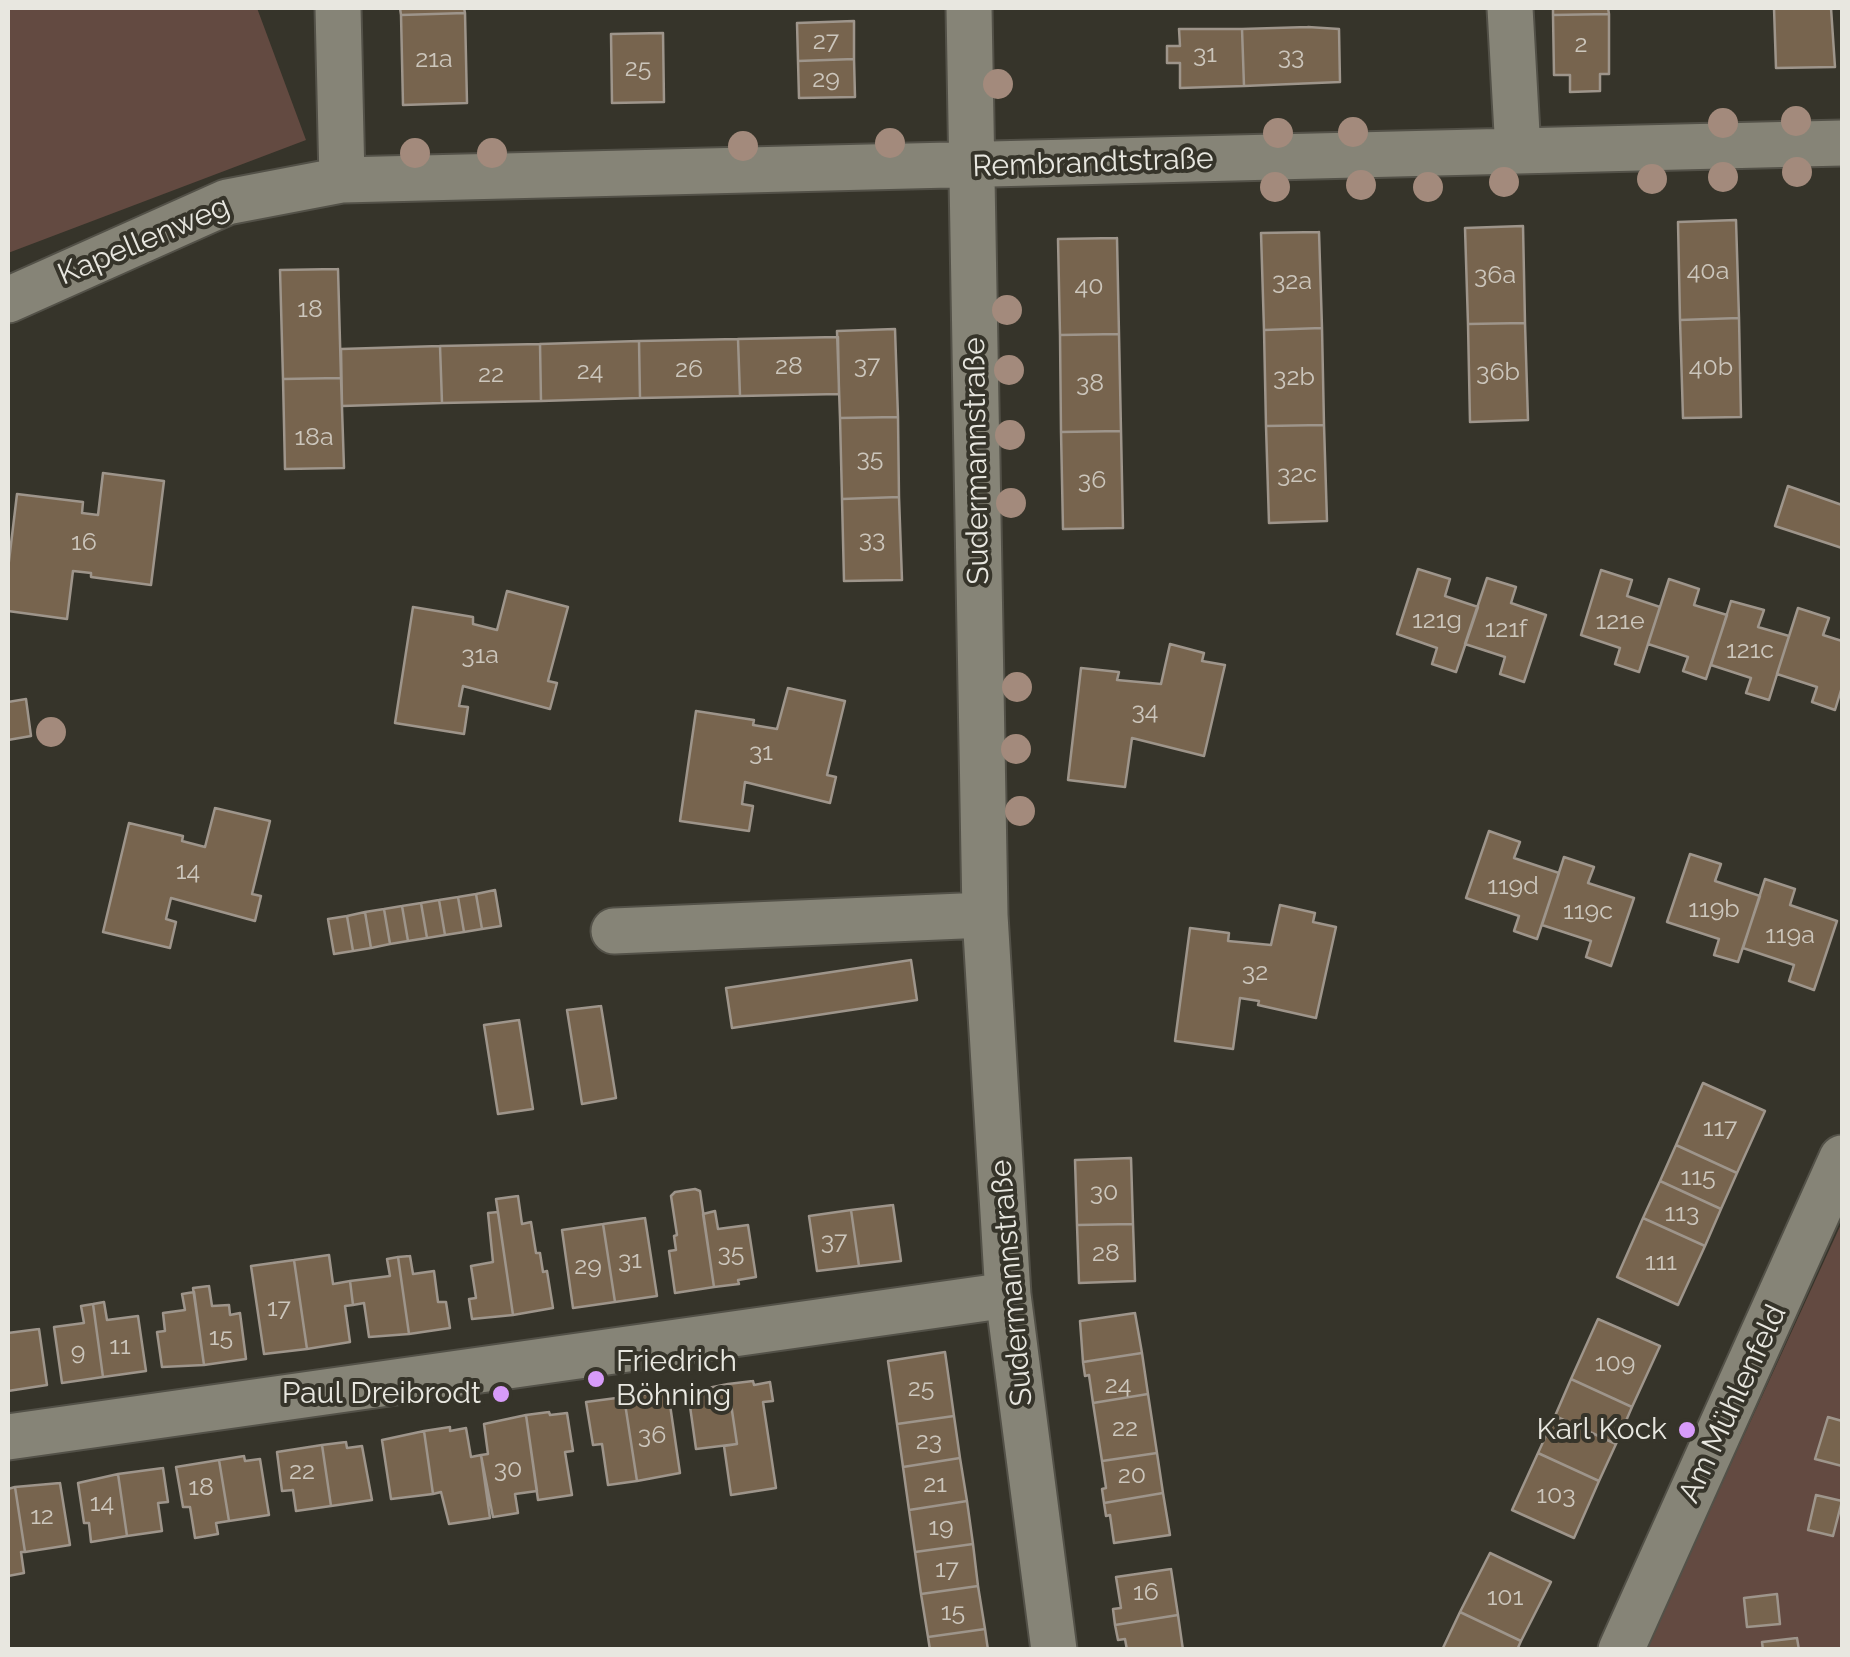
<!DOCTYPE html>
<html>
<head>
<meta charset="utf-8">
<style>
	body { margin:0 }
	#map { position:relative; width:1850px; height:1657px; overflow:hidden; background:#36342a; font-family:Raleway,sans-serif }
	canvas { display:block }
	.frame { position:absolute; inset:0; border:10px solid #e8e7e0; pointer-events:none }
</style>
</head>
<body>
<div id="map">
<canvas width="1850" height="1657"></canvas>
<div class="frame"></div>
</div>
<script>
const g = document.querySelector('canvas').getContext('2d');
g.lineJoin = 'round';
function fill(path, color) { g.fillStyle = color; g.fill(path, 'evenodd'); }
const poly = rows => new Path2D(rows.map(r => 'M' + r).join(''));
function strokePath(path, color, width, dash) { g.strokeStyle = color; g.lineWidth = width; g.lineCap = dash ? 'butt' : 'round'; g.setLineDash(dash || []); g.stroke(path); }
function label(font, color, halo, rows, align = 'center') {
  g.font = font + ' Raleway,sans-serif'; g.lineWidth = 8; g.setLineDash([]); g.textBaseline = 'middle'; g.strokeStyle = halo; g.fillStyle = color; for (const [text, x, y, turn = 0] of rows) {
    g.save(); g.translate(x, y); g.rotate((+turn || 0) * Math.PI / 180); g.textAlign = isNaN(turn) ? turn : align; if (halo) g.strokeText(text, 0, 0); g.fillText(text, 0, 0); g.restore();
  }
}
fill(poly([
	[8,8,257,8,306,140,8,253],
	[1842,1222,1842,1649,1646,1649]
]), '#634a41');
const building = poly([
	[400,8,464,8,465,13,401,15,400,8],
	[1553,8,1608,8,1609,14,1553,15,1553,8],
	[1774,8,1831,8,1835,67,1776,68,1774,8],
	[465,13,467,103,403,105,401,15,465,13],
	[1609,14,1609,74,1600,74,1600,91,1570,92,1570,75,1554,75,1553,15,1609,14],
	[854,21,854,59,798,61,797,23,854,21],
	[1308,27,1339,29,1340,82,1244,86,1242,29,1308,27],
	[1179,29,1242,29,1244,86,1180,88,1180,63,1167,63,1167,46,1180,46,1179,29],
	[663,33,664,102,612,103,611,34,663,33],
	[854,59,855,97,799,98,798,61,854,59],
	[1736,220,1739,318,1680,320,1678,222,1736,220],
	[1523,226,1525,323,1468,324,1465,228,1523,226],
	[1319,232,1322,328,1264,330,1261,233,1319,232],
	[1117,238,1119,334,1060,335,1058,239,1117,238],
	[338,269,341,378,283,379,280,270,338,269],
	[1739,318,1741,417,1683,418,1680,320,1739,318],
	[1525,323,1528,420,1470,422,1468,324,1525,323],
	[1322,328,1324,425,1266,426,1264,330,1322,328],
	[895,329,898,417,840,418,837,331,895,329],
	[1119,334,1121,431,1061,432,1060,335,1119,334],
	[838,337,839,394,740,396,738,339,838,337],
	[738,339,740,396,640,398,639,341,738,339],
	[639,341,640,398,541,401,540,344,639,341],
	[540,344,541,401,442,403,440,346,540,344],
	[440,346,442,403,342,406,341,349,440,346],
	[341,378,344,468,285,469,283,379,341,378],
	[898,417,899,497,842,499,840,418,898,417],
	[1324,425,1327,521,1269,523,1266,426,1324,425],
	[1121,431,1123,528,1063,529,1061,432,1121,431],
	[103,473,164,481,151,585,91,577,91,573,73,571,67,619,8,611,8,569,17,494,83,502,82,513,98,515,103,473],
	[1788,486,1842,505,1842,548,1775,526,1788,486],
	[899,497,902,580,844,581,842,499,899,497],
	[1418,569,1450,579,1445,596,1478,607,1456,672,1432,664,1437,648,1397,634,1418,569],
	[1601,570,1632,580,1627,596,1660,607,1639,672,1615,664,1620,648,1581,635,1601,570],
	[1487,578,1516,587,1511,603,1546,615,1524,682,1500,674,1505,657,1465,644,1487,578],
	[1669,579,1699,589,1694,605,1727,615,1706,679,1683,671,1688,657,1648,644,1669,579],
	[507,591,568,607,548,681,557,683,550,709,463,686,459,706,468,707,464,734,395,723,413,607,473,617,473,624,497,630,507,591],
	[1731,601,1764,610,1758,627,1789,636,1769,700,1746,693,1751,678,1711,665,1731,601],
	[1798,608,1829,618,1823,635,1842,641,1842,687,1835,710,1812,702,1817,687,1777,674,1798,608],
	[1170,644,1204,653,1202,661,1225,665,1204,756,1132,738,1125,787,1068,780,1081,668,1119,672,1117,680,1161,684,1170,644],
	[788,688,845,701,827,775,836,777,830,803,745,782,742,804,753,806,749,831,680,821,696,711,754,720,753,725,777,729,788,688],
	[26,699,31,736,8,740,8,702,26,699],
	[215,808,270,821,252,894,261,896,255,921,171,898,166,919,176,922,170,948,103,932,129,823,183,836,182,841,205,847,215,808],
	[1489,831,1520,842,1514,858,1559,873,1537,939,1514,931,1519,916,1466,898,1489,831],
	[1690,854,1721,864,1715,881,1760,896,1738,962,1714,955,1719,939,1667,922,1690,854],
	[1564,857,1594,867,1588,883,1634,898,1611,966,1586,957,1591,941,1542,925,1564,857],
	[1765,879,1795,889,1790,905,1837,921,1814,990,1789,981,1794,965,1743,948,1765,879],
	[495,890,501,926,482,929,476,894,495,890],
	[476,894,482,929,464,932,458,897,476,894],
	[458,897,464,932,445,935,439,900,458,897],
	[439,900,445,935,427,938,421,903,439,900],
	[421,903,427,938,408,941,402,906,421,903],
	[1280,905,1315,913,1313,922,1336,927,1316,1018,1258,1005,1259,1001,1240,998,1233,1049,1175,1041,1190,928,1229,933,1228,941,1271,945,1280,905],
	[402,906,408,941,390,944,384,909,402,906],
	[384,909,390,944,371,948,365,912,384,909],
	[365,912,371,948,353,951,347,916,365,912],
	[347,916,353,951,334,954,328,919,347,916],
	[911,960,917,1000,732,1028,726,988,911,960],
	[601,1006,616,1098,582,1104,567,1010,601,1006],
	[519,1020,533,1109,498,1114,484,1025,519,1020],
	[1703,1083,1765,1111,1737,1173,1676,1145,1703,1083],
	[1676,1145,1737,1173,1721,1209,1660,1181,1676,1145],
	[1131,1158,1133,1224,1077,1225,1075,1160,1131,1158],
	[1660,1181,1721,1209,1705,1246,1643,1218,1660,1181],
	[695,1189,700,1191,714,1287,675,1293,669,1251,676,1250,674,1236,677,1235,671,1196,675,1192,695,1189],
	[518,1196,522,1224,531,1222,536,1253,540,1253,543,1272,547,1271,553,1308,513,1315,496,1199,518,1196],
	[893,1205,901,1261,859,1266,851,1210,893,1205],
	[851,1210,859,1266,817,1271,809,1216,851,1210],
	[715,1211,718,1229,748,1225,756,1277,738,1280,739,1284,714,1287,703,1214,715,1211],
	[498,1212,513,1315,472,1319,469,1299,476,1298,471,1266,493,1262,488,1213,498,1212],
	[645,1218,657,1296,615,1302,603,1224,645,1218],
	[1643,1218,1705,1246,1678,1305,1617,1277,1643,1218],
	[603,1224,615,1302,573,1308,562,1230,603,1224],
	[1133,1224,1135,1281,1079,1283,1077,1225,1133,1224],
	[329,1255,333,1284,350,1281,353,1305,345,1306,350,1342,307,1349,294,1260,329,1255],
	[410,1256,413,1274,434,1271,438,1302,446,1302,450,1328,409,1334,398,1257,410,1256],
	[398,1257,409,1334,369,1337,364,1303,353,1305,350,1281,390,1276,387,1259,398,1257],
	[294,1260,307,1349,264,1354,251,1266,294,1260],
	[209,1286,212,1306,229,1305,230,1315,240,1313,246,1359,204,1365,193,1288,209,1286],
	[194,1292,204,1365,162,1367,157,1332,165,1331,163,1313,185,1310,182,1294,194,1292],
	[104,1302,107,1320,138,1316,146,1371,103,1377,93,1304,104,1302],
	[93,1304,103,1377,62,1383,54,1327,84,1323,81,1306,93,1304],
	[1135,1313,1142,1353,1083,1362,1080,1321,1135,1313],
	[1598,1319,1660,1346,1632,1407,1571,1379,1598,1319],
	[39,1329,47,1385,8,1391,8,1333,39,1329],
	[945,1352,954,1416,897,1424,888,1361,945,1352],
	[1142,1353,1148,1394,1093,1403,1089,1375,1085,1376,1083,1362,1142,1353],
	[1571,1379,1632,1407,1616,1444,1555,1416,1571,1379],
	[753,1381,754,1385,770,1382,773,1401,763,1402,776,1488,731,1495,724,1446,737,1444,728,1384,753,1381],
	[728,1384,737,1444,696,1449,688,1392,728,1384],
	[668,1391,680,1473,637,1481,624,1397,668,1391],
	[1148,1394,1157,1453,1102,1461,1093,1403,1148,1394],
	[624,1397,637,1481,608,1485,602,1444,593,1445,586,1402,624,1397],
	[549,1412,550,1415,567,1413,573,1451,565,1452,572,1495,538,1500,526,1415,549,1412],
	[526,1415,537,1491,515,1494,518,1513,493,1517,481,1455,488,1454,484,1424,526,1415],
	[954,1416,960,1458,903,1467,897,1424,954,1416],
	[1555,1416,1616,1444,1599,1481,1538,1453,1555,1416],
	[1828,1417,1842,1421,1842,1466,1815,1459,1828,1417],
	[450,1427,450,1431,466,1428,471,1457,481,1455,490,1518,449,1524,441,1492,433,1494,424,1431,450,1427],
	[424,1431,433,1494,391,1499,382,1440,424,1431],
	[346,1442,347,1448,362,1446,372,1500,331,1506,322,1445,346,1442],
	[322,1445,331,1506,296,1511,293,1490,282,1491,277,1452,322,1445],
	[1157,1453,1163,1493,1104,1503,1102,1489,1106,1488,1102,1461,1157,1453],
	[1538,1453,1599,1481,1574,1538,1512,1510,1538,1453],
	[244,1456,245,1461,260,1459,269,1515,229,1521,219,1460,244,1456],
	[960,1458,967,1501,909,1510,903,1467,960,1458],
	[219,1460,229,1521,216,1523,218,1534,195,1538,190,1507,183,1507,176,1467,219,1460],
	[163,1468,168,1502,158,1503,162,1531,127,1536,118,1474,163,1468],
	[118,1474,127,1536,91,1542,89,1523,84,1523,78,1483,118,1474],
	[60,1483,70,1545,25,1552,15,1487,60,1483],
	[15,1487,25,1552,21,1552,24,1573,8,1576,8,1489,15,1487],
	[1163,1493,1170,1535,1114,1543,1110,1515,1106,1516,1104,1503,1163,1493],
	[1816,1495,1842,1501,1833,1536,1808,1530,1816,1495],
	[967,1501,973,1544,915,1552,909,1510,967,1501],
	[973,1544,978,1586,921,1594,915,1552,973,1544],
	[1490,1553,1551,1582,1521,1641,1460,1612,1490,1553],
	[1171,1569,1178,1615,1115,1625,1113,1609,1121,1608,1116,1577,1171,1569],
	[978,1586,985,1629,928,1637,921,1594,978,1586],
	[1777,1594,1780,1624,1747,1627,1744,1598,1777,1594],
	[1460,1612,1521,1641,1517,1650,1442,1650,1460,1612],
	[1178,1615,1183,1650,1127,1650,1125,1639,1118,1640,1115,1625,1178,1615],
	[985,1629,988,1650,930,1650,928,1637,985,1629],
	[1797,1638,1799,1650,1763,1650,1762,1642,1797,1638]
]);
fill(building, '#77644e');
strokePath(building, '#9e958b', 2.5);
const minor = poly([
	[338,8,342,180],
	[969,8,985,915,1008,1295,1054,1650],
	[1510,8,1518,151],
	[8,300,227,202,342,180,1842,143],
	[614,931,985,915],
	[8,1437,1008,1295],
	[1621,1650,1842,1158]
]);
strokePath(minor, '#535148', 49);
strokePath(minor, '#868477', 45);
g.fillStyle = '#a38a7c';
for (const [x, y] of [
	[998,84],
	[1796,121],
	[1723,123],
	[1353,132],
	[1278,133],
	[890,143],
	[743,146],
	[415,153],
	[492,153],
	[1797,172],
	[1723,177],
	[1652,179],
	[1504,182],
	[1361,185],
	[1275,187],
	[1428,187],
	[1007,310],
	[1009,370],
	[1010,435],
	[1011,503],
	[1017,687],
	[51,732],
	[1016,749],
	[1020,811]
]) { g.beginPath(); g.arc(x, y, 15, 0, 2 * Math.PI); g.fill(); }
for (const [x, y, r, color] of [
	[596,1379,10,"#d79bf9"],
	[501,1394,10,"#d79bf9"],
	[1687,1430,10,"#d79bf9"]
]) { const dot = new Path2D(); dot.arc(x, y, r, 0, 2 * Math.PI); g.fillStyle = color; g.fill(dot); strokePath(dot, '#36342a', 4); }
label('25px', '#ccc6bc', null, [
	["27",826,41],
	["2",1581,44],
	["31",1205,54],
	["33",1291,56],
	["21a",434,59],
	["25",638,68],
	["29",826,79],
	["40a",1708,271],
	["36a",1495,275],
	["32a",1292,281],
	["40",1089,286],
	["18",310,309],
	["37",867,365],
	["28",789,366],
	["40b",1711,367],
	["26",689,369],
	["24",590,371],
	["36b",1498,372],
	["22",491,374],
	["32b",1294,377],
	["38",1090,383],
	["18a",314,437],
	["35",870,458],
	["32c",1297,474],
	["36",1092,480],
	["33",872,539],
	["16",84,542],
	["121g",1437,620],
	["121e",1620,621],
	["121f",1506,629],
	["121c",1750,650],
	["31a",480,655],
	["34",1145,711],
	["31",761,752],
	["14",188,871],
	["119d",1513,886],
	["119b",1714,909],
	["119c",1588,911],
	["119a",1790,935],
	["32",1255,972],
	["117",1720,1128],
	["115",1698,1177],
	["30",1104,1192],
	["113",1682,1213],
	["37",834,1241],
	["35",731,1253],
	["28",1106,1253],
	["31",630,1260],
	["111",1661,1262],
	["29",588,1266],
	["17",279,1308],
	["15",221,1337],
	["11",120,1346],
	["9",78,1352],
	["109",1615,1363],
	["24",1118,1385],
	["25",921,1388],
	["22",1125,1428],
	["36",652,1435],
	["23",929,1441],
	["30",508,1469],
	["22",302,1471],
	["20",1132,1475],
	["21",935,1484],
	["18",201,1487],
	["103",1556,1495],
	["14",102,1503],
	["12",42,1516],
	["19",941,1527],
	["17",947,1569],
	["16",1146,1592],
	["101",1505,1597],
	["15",953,1612]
]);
label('30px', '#e8e7e0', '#36342a', [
	["Rembrandtstraße",1093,163,-2],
	["Kapellenweg",144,241,-23],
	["Sudermannstraße",977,461,-91],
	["Sudermannstraße",1012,1283,-95],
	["Am Mühlenfeld",1733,1404,-65]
]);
label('30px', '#e8e7e0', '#36342a', [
	["Friedrich",616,1362,"left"],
	["Böhning",616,1396,"left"],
	["Paul Dreibrodt",481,1394],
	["Karl Kock",1667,1430]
], 'right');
</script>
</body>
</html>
